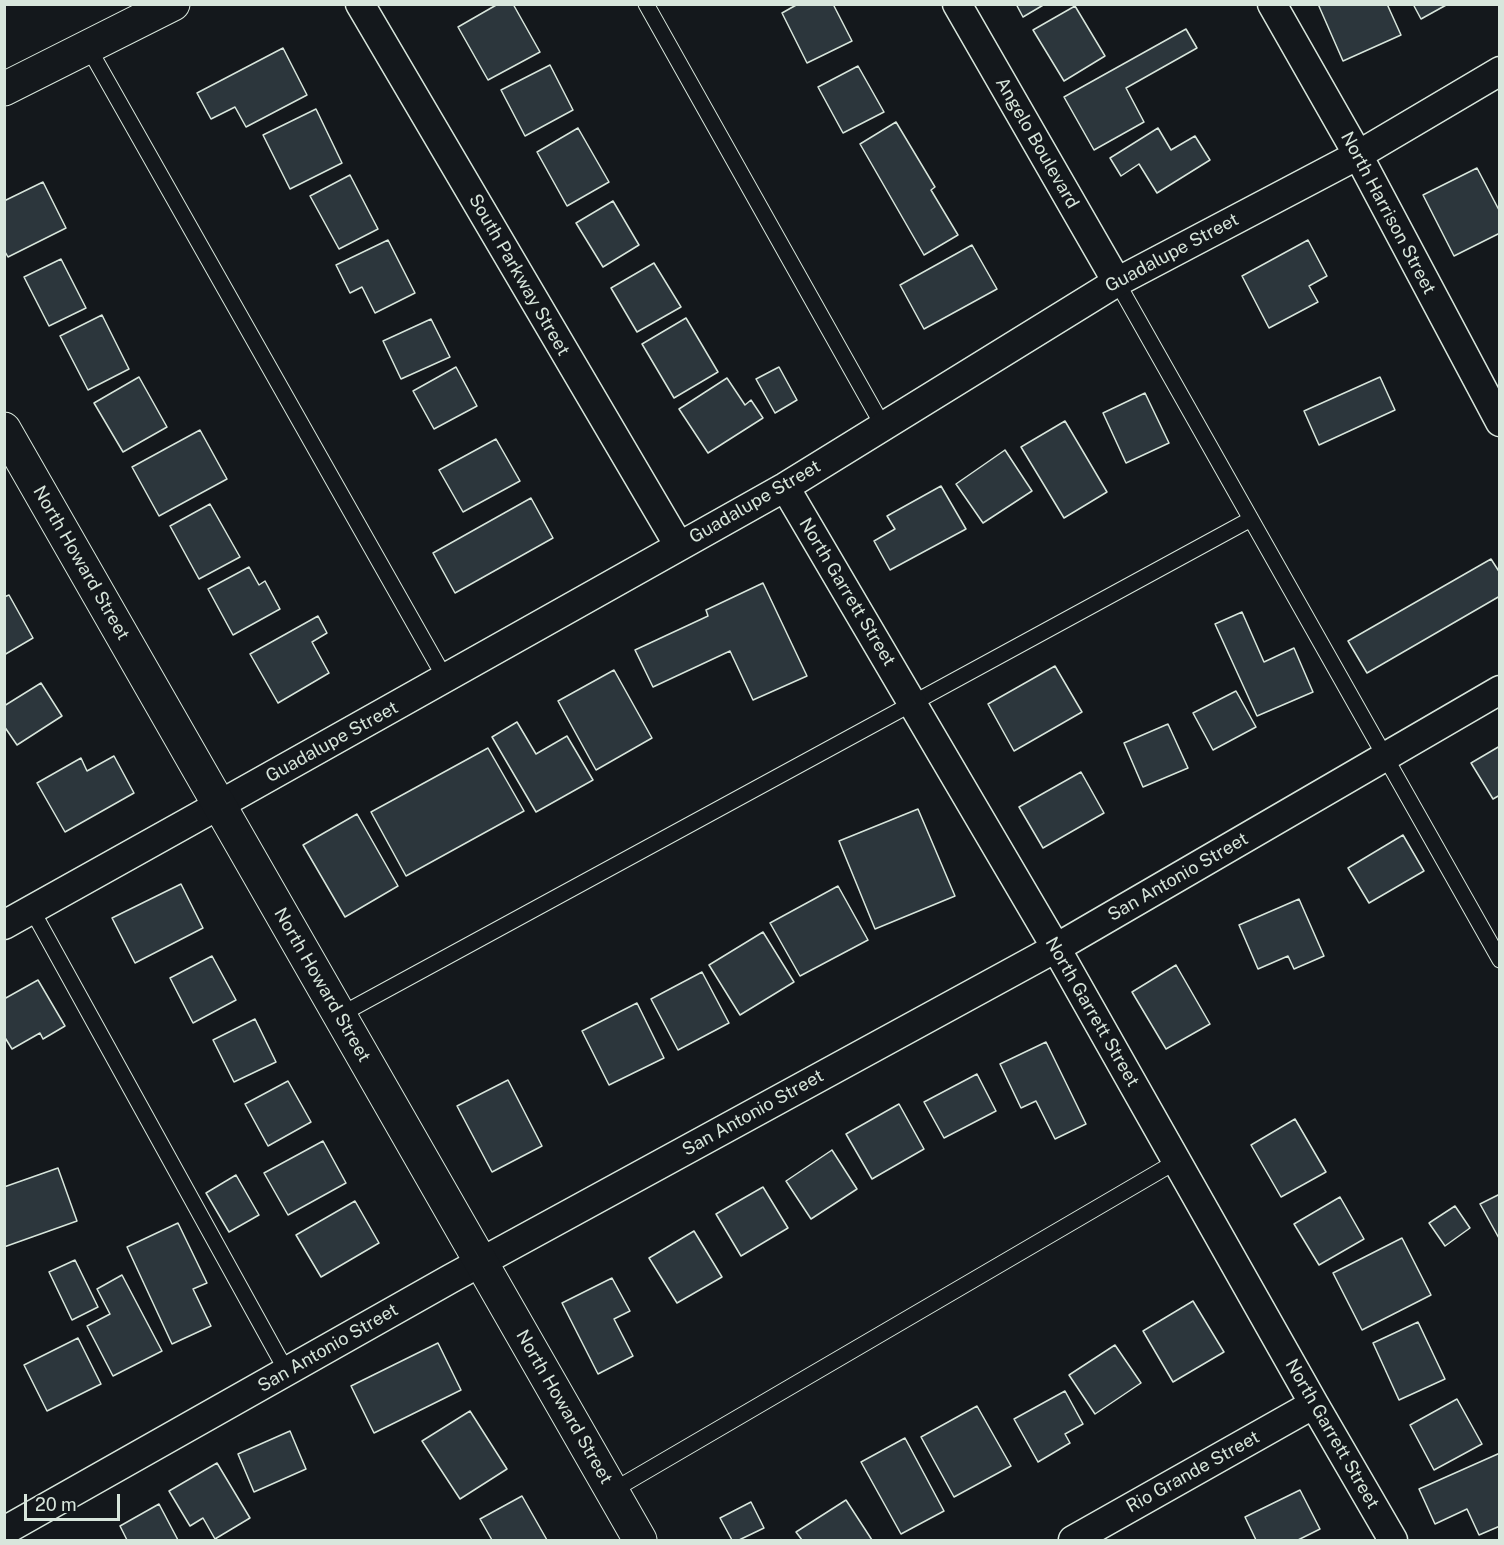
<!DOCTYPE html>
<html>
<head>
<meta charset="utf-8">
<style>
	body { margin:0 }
	#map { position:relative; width:1504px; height:1545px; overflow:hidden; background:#14181c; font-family:"Public Sans",sans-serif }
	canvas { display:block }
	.frame { position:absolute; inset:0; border:6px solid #d8e6dc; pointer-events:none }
	.scale { position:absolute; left:24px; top:1494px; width:96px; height:27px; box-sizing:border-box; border:3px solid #d8e6dc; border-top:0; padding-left:8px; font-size:18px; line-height:21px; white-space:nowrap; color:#d8e6dc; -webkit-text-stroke:4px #14181c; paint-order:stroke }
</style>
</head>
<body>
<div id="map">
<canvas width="1504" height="1545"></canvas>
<div class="frame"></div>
<div class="scale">20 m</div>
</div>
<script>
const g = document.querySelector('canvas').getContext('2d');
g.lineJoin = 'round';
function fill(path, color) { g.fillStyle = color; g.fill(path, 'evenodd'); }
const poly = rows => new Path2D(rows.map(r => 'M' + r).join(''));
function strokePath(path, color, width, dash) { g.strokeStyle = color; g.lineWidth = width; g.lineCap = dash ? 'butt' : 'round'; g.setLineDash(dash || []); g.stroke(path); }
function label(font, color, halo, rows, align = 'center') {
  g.font = font + ' "Public Sans",sans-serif'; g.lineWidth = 4.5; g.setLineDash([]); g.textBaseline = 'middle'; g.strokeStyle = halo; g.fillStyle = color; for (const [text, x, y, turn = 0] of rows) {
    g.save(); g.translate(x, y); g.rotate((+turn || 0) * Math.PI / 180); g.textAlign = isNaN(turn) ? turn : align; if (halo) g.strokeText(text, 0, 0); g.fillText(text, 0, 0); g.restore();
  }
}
const building = poly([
	[498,4,513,4,540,52,488,80,458,27,498,4],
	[798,4,833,4,852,41,807,63,782,13,798,4],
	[1016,4,1045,4,1023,17,1016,4],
	[1318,4,1387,4,1401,35,1343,61,1318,4],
	[1413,4,1448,4,1421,19,1413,4],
	[1075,6,1105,56,1064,81,1033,30,1075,6],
	[1186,29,1197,48,1126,88,1144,122,1094,150,1064,97,1186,29],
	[283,48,307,95,246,127,235,107,211,119,197,93,283,48],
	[550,65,573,110,525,136,501,90,550,65],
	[858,66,884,112,843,133,818,87,858,66],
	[316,109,342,163,290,189,263,135,316,109],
	[896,122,935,187,931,190,958,235,924,255,860,144,896,122],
	[578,128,609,182,567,206,537,152,578,128],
	[1158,128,1171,150,1195,136,1210,160,1157,193,1139,164,1121,176,1110,158,1158,128],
	[1477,168,1500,212,1500,233,1454,256,1423,195,1477,168],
	[350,175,378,229,339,249,310,196,350,175],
	[43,182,66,228,8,257,4,250,4,201,43,182],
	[613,201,639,245,603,267,576,223,613,201],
	[388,240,415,293,375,313,362,287,350,293,336,265,388,240],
	[1308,240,1327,276,1309,286,1318,302,1269,328,1242,276,1308,240],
	[972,245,997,289,924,329,900,285,972,245],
	[61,259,86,308,49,326,24,277,61,259],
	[654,263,681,307,637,332,611,288,654,263],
	[102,315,129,369,88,390,60,336,102,315],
	[686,318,718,372,674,398,642,344,686,318],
	[431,319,450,357,401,379,383,341,431,319],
	[456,367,477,406,434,429,413,391,456,367],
	[779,367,797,400,775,413,756,379,779,367],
	[139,377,167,427,123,452,94,403,139,377],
	[1380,377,1395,410,1319,445,1304,411,1380,377],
	[727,378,745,405,751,400,763,418,708,453,679,409,727,378],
	[1145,393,1169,443,1126,463,1103,413,1145,393],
	[1065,421,1107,492,1064,518,1021,447,1065,421],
	[200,430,227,479,159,516,132,467,200,430],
	[496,439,520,481,463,512,439,470,496,439],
	[1005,450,1032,491,983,523,956,484,1005,450],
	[941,486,966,529,890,570,874,541,895,529,887,516,941,486],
	[531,498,553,538,455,593,433,553,531,498],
	[210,504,240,557,199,579,170,526,210,504],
	[1491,559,1500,573,1500,596,1367,673,1348,641,1491,559],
	[249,567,259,585,265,581,280,609,233,635,208,589,249,567],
	[763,583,807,676,753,700,730,651,653,687,635,650,708,616,706,610,763,583],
	[9,595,33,638,4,655,4,597,9,595],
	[1242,612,1264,662,1294,648,1313,692,1257,716,1215,624,1242,612],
	[318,616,327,633,312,642,329,673,278,703,250,654,318,616],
	[1055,666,1082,712,1014,751,988,704,1055,666],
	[614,670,652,738,596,770,558,701,614,670],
	[41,683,62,716,17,745,4,726,4,706,41,683],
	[1236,691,1256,727,1213,750,1193,713,1236,691],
	[517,722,536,754,567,736,593,780,536,812,492,737,517,722],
	[1168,724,1188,768,1143,787,1124,743,1168,724],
	[1500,746,1500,795,1493,799,1471,763,1500,746],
	[488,748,524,811,406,876,371,812,488,748],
	[114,756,134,793,65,832,37,783,81,758,87,771,114,756],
	[1081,772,1104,813,1043,848,1019,807,1081,772],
	[918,809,955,896,875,929,839,841,918,809],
	[357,814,398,886,345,917,303,845,357,814],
	[1403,835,1424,871,1369,903,1348,868,1403,835],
	[181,884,203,928,135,963,112,918,181,884],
	[838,886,868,940,800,976,770,923,838,886],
	[1299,899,1324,956,1294,969,1288,956,1258,969,1239,925,1299,899],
	[763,932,794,982,740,1015,709,965,763,932],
	[212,956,236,1000,193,1023,170,978,212,956],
	[1176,965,1210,1024,1166,1049,1132,992,1176,965],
	[702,972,729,1023,678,1050,651,999,702,972],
	[38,980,65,1026,43,1039,40,1033,12,1049,4,1036,4,999,38,980],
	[637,1003,664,1058,609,1085,582,1031,637,1003],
	[255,1019,276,1062,234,1082,213,1040,255,1019],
	[1046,1042,1086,1124,1055,1139,1036,1101,1021,1108,1000,1064,1046,1042],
	[977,1074,996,1111,944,1138,924,1102,977,1074],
	[508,1080,542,1146,492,1172,457,1106,508,1080],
	[288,1081,311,1122,268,1146,245,1104,288,1081],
	[899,1104,924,1149,872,1179,846,1134,899,1104],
	[1295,1119,1326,1172,1281,1197,1251,1145,1295,1119],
	[323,1141,346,1183,288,1215,264,1173,323,1141],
	[832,1150,857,1189,811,1219,786,1181,832,1150],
	[58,1168,77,1221,4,1247,4,1187,58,1168],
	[236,1175,259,1215,229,1232,206,1193,236,1175],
	[763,1187,788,1228,741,1256,716,1214,763,1187],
	[1500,1194,1500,1240,1480,1204,1500,1194],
	[1340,1197,1364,1239,1319,1265,1294,1224,1340,1197],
	[355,1201,379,1243,321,1277,296,1235,355,1201],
	[1455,1206,1470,1228,1445,1246,1429,1223,1455,1206],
	[178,1223,207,1283,193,1289,211,1326,172,1344,127,1247,178,1223],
	[694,1231,722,1277,677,1303,649,1258,694,1231],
	[1402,1238,1431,1295,1362,1330,1333,1273,1402,1238],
	[75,1260,98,1307,72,1320,49,1272,75,1260],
	[122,1275,162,1351,113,1376,87,1326,110,1314,97,1289,122,1275],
	[612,1278,630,1311,614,1319,633,1356,598,1374,562,1303,612,1278],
	[1193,1301,1224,1352,1173,1382,1143,1331,1193,1301],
	[1418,1322,1445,1379,1399,1400,1373,1343,1418,1322],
	[78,1338,101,1384,47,1411,24,1365,78,1338],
	[438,1343,461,1390,374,1433,351,1386,438,1343],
	[1115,1345,1141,1383,1095,1414,1069,1375,1115,1345],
	[1065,1391,1083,1424,1065,1434,1070,1443,1038,1462,1014,1419,1065,1391],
	[1457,1399,1482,1444,1434,1470,1410,1425,1457,1399],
	[977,1406,1011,1466,954,1497,921,1437,977,1406],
	[470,1411,507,1469,460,1499,422,1441,470,1411],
	[290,1431,306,1469,254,1492,238,1454,290,1431],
	[905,1438,944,1511,901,1534,861,1462,905,1438],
	[1500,1453,1500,1526,1479,1535,1467,1509,1435,1524,1419,1489,1500,1453],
	[217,1463,250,1518,215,1539,203,1518,190,1526,169,1491,217,1463],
	[1300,1490,1320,1529,1298,1540,1256,1540,1245,1517,1300,1490],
	[522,1496,547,1540,492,1540,480,1519,522,1496],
	[846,1500,872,1540,802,1540,796,1532,846,1500],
	[751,1502,764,1528,739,1540,732,1540,720,1518,751,1502],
	[159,1504,178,1540,127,1540,120,1526,159,1504]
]);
fill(building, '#2c363c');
strokePath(building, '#d8e6dc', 1.5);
const service = poly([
	[646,4,883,426],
	[88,47,445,678],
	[1117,282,1500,960],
	[32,910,287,1372],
	[340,1015,1251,519],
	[612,1491,1177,1161]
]);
const minor = poly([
	[360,4,679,546],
	[957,4,1117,282],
	[1272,4,1358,155,1500,422],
	[785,487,1056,948,1314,1404,1393,1540],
	[4,925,219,805,785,487,1117,282,1358,155,1500,71],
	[4,1531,450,1279,1056,948,1500,690],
	[1073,1540,1314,1404]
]);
const tertiary = poly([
	[4,429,640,1540]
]);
const secondary = poly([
	[4,89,173,4]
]);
strokePath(service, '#d8e6dc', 17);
strokePath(minor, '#d8e6dc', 31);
strokePath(tertiary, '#d8e6dc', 35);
strokePath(secondary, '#d8e6dc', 35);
strokePath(service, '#14181c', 15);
strokePath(minor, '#14181c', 28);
strokePath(tertiary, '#14181c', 33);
strokePath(secondary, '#14181c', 33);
label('18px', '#d8e6dc', '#14181c', [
	["Angelo Boulevard",1037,143,60],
	["North Harrison Street",1388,213,62],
	["Guadalupe Street",1172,253,-28],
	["South Parkway Street",519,275,60],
	["Guadalupe Street",755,502,-30],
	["North Howard Street",81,563,60],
	["North Garrett Street",847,592,59],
	["Guadalupe Street",332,742,-29],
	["San Antonio Street",1178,877,-30],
	["North Howard Street",322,985,60],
	["North Garrett Street",1092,1012,60],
	["San Antonio Street",753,1113,-29],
	["San Antonio Street",328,1348,-30],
	["North Howard Street",564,1407,60],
	["North Garrett Street",1332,1434,60],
	["Rio Grande Street",1193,1472,-29]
]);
</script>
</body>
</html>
